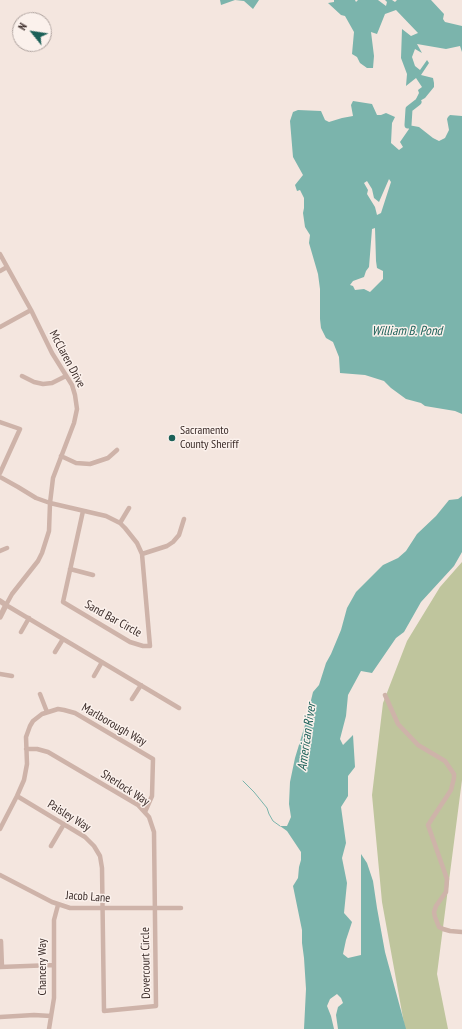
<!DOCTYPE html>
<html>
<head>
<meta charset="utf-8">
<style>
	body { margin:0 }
	#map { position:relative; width:462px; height:1029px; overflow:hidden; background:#f4e6df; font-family:"PT Sans Narrow",sans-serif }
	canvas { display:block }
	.north { position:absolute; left:12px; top:12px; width:40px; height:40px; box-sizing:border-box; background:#fbf1ec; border:1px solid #aea29e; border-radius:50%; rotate:300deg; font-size:11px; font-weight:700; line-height:16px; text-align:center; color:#3b2c29 }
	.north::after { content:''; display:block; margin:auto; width:14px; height:18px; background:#1b6058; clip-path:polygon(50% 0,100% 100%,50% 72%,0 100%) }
</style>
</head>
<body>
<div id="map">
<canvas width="462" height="1029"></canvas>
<div class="north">N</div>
</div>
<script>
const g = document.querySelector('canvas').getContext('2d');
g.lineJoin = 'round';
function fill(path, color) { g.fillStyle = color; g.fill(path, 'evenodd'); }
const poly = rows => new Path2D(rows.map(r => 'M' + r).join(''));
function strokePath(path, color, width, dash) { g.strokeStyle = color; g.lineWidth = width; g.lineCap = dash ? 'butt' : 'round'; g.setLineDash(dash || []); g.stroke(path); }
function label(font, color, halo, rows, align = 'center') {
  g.font = font + ' "PT Sans Narrow",sans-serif'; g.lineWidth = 3; g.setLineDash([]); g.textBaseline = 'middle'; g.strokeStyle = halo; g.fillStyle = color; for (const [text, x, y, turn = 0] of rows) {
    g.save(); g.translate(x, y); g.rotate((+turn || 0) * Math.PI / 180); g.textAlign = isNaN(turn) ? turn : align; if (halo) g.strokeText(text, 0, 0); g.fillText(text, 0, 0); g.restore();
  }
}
fill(poly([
	[462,562,462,780,437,974,448,1029,405,1029,382,902,372,795,383,703,407,641,440,587]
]), '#bfc59d');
fill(poly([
	[220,0,259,0,253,9,244,1,235,0,221,5],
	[334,0,355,0,356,2,358,0,378,0,386,6,387,2,385,0,392,0,395,2,397,0,431,0,444,14,443,19,445,22,462,26,462,52,460,46,446,49,417,44,422,53,415,49,412,57,415,66,420,70,427,60,429,63,421,75,433,78,434,83,434,87,425,98,418,102,416,99,419,93,418,90,422,87,416,78,406,86,407,74,401,58,402,29,411,36,418,33,396,10,385,14,377,34,371,32,374,56,373,68,367,68,360,63,357,57,352,54,354,32,345,16,341,15,328,3,334,2],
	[353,101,372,104,377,115,381,115,386,113,395,117,392,123,391,143,399,150,403,147,400,142,409,129,408,125,419,127,433,138,439,141,445,138,449,130,447,119,448,117,450,115,462,116,462,414,455,411,425,406,421,403,406,399,391,388,384,381,365,375,340,373,339,357,333,342,326,338,321,328,320,319,320,289,318,274,309,243,310,235,305,227,303,213,304,208,304,198,300,190,297,191,295,185,303,175,293,157,290,121,293,112,298,110,321,111,325,120,329,122,342,118,353,116,351,105],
	[389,179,391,182,381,213,377,215,375,207,367,194,368,190,364,183,367,181,372,189,374,198,379,202],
	[375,228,376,261,377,268,383,271,383,279,370,292,364,289,355,290,353,286,350,285,353,281,364,277,366,271,369,267,372,229],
	[462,496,462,552,454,566,421,602,404,632,396,638,372,673,361,671,348,695,346,716,340,739,343,745,353,735,355,767,348,776,348,796,341,807,346,843,342,858,347,883,344,913,352,922,346,940,343,954,348,958,361,955,361,854,367,863,373,881,377,908,385,952,406,1029,338,1029,336,1015,338,1007,343,1003,341,998,337,994,330,999,327,1006,331,1016,334,1029,304,1029,306,989,304,958,302,943,302,930,293,886,298,878,299,867,301,860,301,852,287,831,280,826,287,826,291,817,289,804,290,782,295,758,305,725,313,692,319,685,326,663,331,654,341,630,347,608,356,592,383,565,398,558,406,551,417,534,436,516,449,500,458,499]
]), '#7bb4ac');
strokePath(poly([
	[243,781,254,792,267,808,269,814,273,821,280,826]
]), '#7bb4ac', 1);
strokePath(poly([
	[408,125,409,109,418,102]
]), '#7bb4ac', 7);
strokePath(poly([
	[0,254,31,310,52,353,72,385,75,395,77,409,74,423,53,478,50,503,49,531,42,553,38,561,12,594,6,605,179,708],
	[0,271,7,267],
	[0,327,31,310],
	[22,376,34,382,43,384,52,383,66,376],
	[0,422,20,429,0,473],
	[61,456,76,463,90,464,108,458,117,450],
	[0,477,18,487,36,498,50,503,106,516,120,523,125,528,137,543,142,554,150,646,143,646,130,642,63,602,83,511],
	[120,523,129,508],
	[0,551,7,548],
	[142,554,167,546,173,542,179,535,184,519],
	[70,569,93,575],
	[21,632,29,618],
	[55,652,63,639],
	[0,674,12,676],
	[94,676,102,662],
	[40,694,47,712],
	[385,695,398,724,418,745,445,761,454,774,454,778,451,790,428,825,447,879,446,892,436,906,434,912,435,917,439,927,443,929,450,931,462,932],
	[132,699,141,685],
	[17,796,85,837,94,846,100,856,102,868,104,1011,156,1006,154,832,149,817,138,805,48,752,37,749,26,749],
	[0,829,17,796,24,780,27,764,26,737,30,726,33,721,42,714,58,709,64,710,75,713,153,759,152,796,145,812],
	[51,846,64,824],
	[0,875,52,902,70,908,181,908],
	[1,941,2,967],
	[0,967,54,965],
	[0,1017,34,1015,51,1016],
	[49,1029,54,998,54,920,58,905]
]), '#ceb3a9', 4.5);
strokePath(poly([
	[0,601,6,605,0,617]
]), '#ceb3a9', 5.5);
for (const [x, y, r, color] of [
	[172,438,4,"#1b6058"]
]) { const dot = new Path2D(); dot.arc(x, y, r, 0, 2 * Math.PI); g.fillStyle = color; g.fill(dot); strokePath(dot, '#fbf1ec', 1.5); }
label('12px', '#3b2c29', '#fbf1ec', [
	["McClaren Drive",67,359,62],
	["Sand Bar Circle",113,619,29],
	["Marlborough Way",114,725,30],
	["Sherlock Way",125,788,33],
	["Paisley Way",69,816,32],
	["Jacob Lane",88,897,4],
	["Dovercourt Circle",146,963,-91],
	["Chancery Way",43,967,-90]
]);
label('12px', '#3b2c29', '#fbf1ec', [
	["Sacramento",180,431],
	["County Sheriff",180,445]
], 'left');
label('italic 13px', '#1b6058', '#fbf1ec', [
	["William B. Pond",407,331],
	["American River",307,737,-82]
]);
</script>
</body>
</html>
